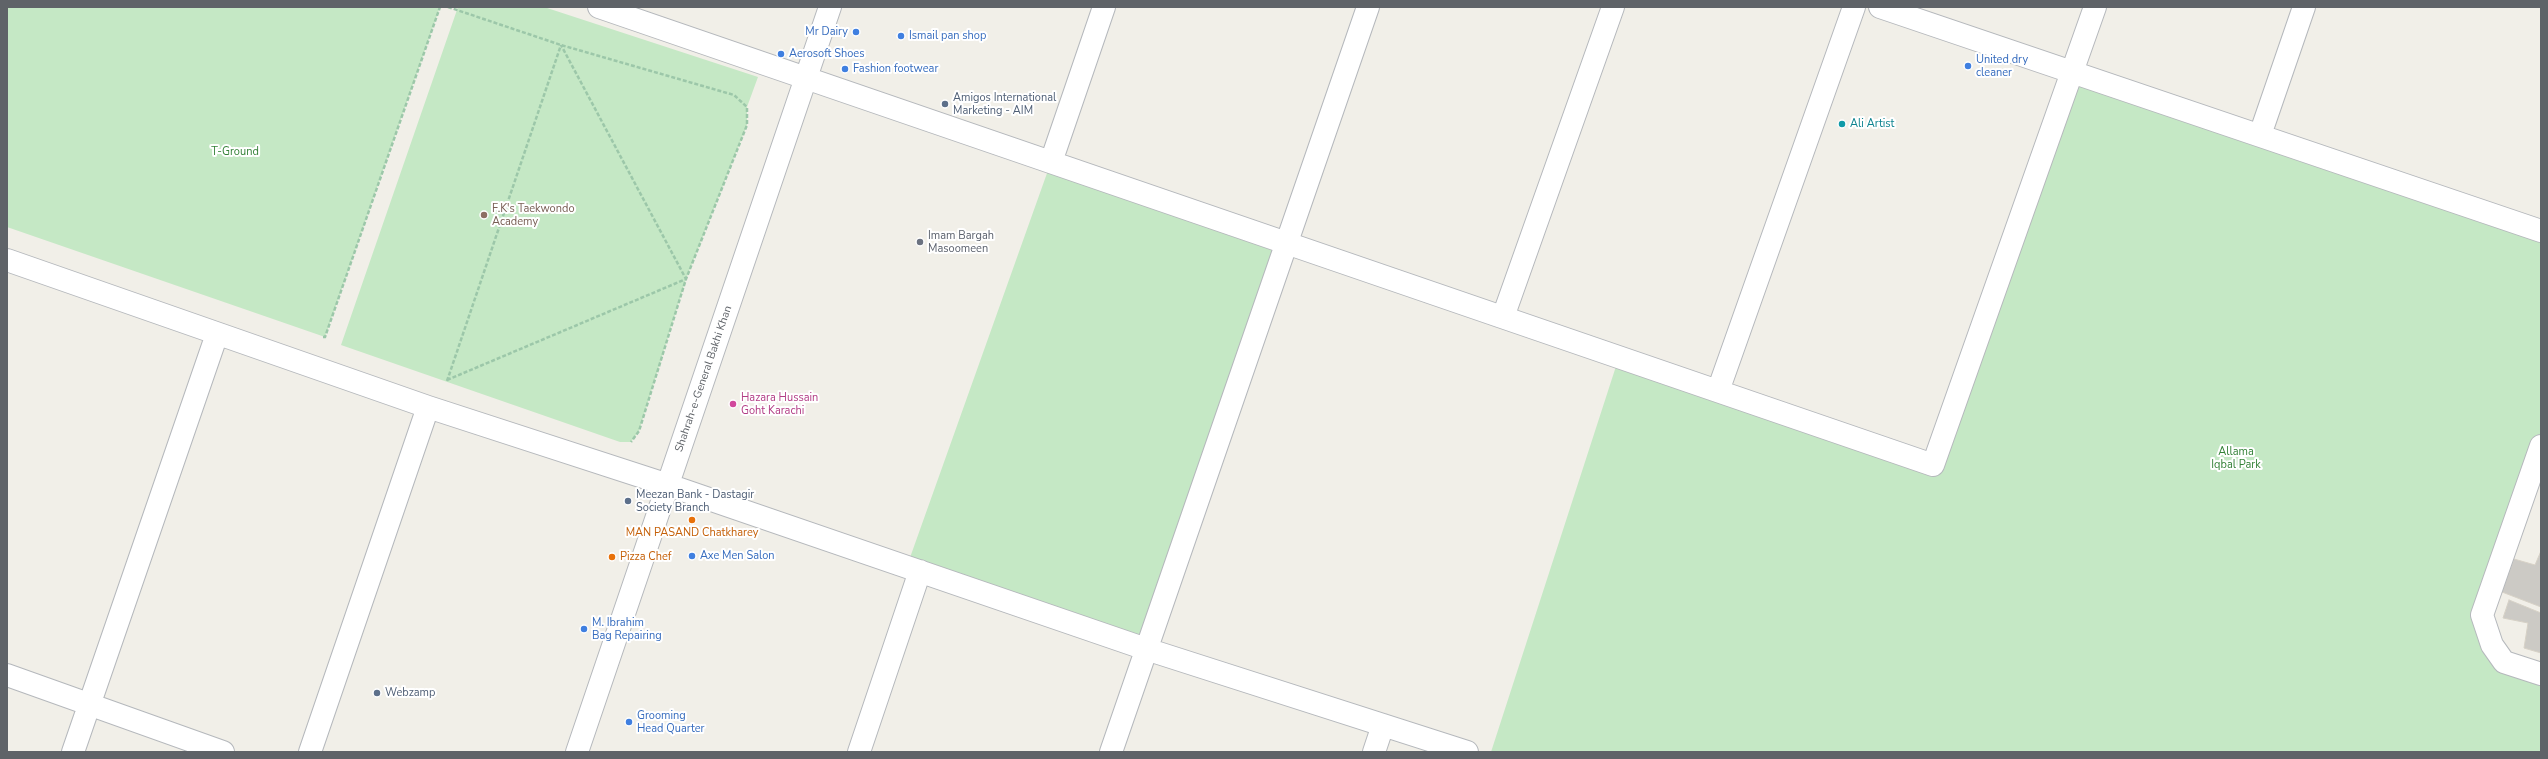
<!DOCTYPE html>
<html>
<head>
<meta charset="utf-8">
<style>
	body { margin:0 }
	#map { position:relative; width:2548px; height:759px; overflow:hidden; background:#f1efe8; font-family:"Nunito Sans",sans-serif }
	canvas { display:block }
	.frame { position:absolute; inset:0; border:8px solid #5f6368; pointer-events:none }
</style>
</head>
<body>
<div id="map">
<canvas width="2548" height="759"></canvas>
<div class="frame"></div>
</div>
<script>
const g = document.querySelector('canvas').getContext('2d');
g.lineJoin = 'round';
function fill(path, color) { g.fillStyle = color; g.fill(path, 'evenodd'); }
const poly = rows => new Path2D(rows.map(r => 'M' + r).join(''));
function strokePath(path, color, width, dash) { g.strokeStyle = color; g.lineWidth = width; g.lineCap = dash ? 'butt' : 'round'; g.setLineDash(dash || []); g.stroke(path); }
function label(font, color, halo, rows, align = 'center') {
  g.font = font + ' "Nunito Sans",sans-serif'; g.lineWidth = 4; g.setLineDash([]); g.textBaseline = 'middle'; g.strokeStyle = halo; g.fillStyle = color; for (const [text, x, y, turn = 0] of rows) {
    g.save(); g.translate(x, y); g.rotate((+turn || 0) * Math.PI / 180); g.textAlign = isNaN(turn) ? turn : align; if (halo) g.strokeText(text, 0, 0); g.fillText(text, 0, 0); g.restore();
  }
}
fill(poly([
	[7,7,440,7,325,337,7,227],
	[458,7,544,7,758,77,747,107,747,125,686,279,639,431,631,442,620,442,341,345],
	[2072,72,2541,231,2541,446,2482,615,2492,645,2541,674,2541,752,1491,752,1619,357,1933,465],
	[1051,162,1287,243,1146,649,907,566]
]), '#c5e8c5');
const building = poly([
	[2541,551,2541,607,2502,592,2514,559,2535,565,2541,551],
	[2509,600,2541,613,2541,653,2524,648,2528,623,2503,618,2509,600]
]);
fill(building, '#cccac5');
strokePath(building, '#d6d1c6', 1);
const minor = poly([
	[599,7,1933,465,2095,7],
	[1880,7,2541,231],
	[2260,135,2304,7],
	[1051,162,1104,7],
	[7,260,428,407,668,485,1146,649,1467,752],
	[1503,317,1613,7],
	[1718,391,1854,7],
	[2541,446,2482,615,2492,645,2504,662,2541,674],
	[7,675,223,752],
	[73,752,217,334],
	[310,752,428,407],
	[577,752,830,7],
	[859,752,920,571],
	[1111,752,1368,7],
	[1374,752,1383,725]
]);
strokePath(minor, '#b5b8bc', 24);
strokePath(poly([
	[448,7,561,45,734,95,747,107,747,125,686,279,639,431,631,442],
	[323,337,325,337,440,7],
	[447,380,686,279,561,45],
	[447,381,561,45]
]), '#9cc7a9', 2.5, [4, 2]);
strokePath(minor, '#fff', 22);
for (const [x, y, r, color] of [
	[856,32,4,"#3f7fe0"],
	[901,36,4,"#3f7fe0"],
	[781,54,4,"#3f7fe0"],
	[1968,66,4,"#3f7fe0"],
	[845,69,4,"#3f7fe0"],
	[945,104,4,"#5c6f8a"],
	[1842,124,4,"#0f9aa8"],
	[484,215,4,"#8d6e63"],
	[920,242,4,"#6b7280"],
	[733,404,4,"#d1479c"],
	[628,501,4,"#5c6f8a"],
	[692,520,4,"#e8710a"],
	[692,556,4,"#3f7fe0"],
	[612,557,4,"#e8710a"],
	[584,629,4,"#3f7fe0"],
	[377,693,4,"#5c6f8a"],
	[629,722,4,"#3f7fe0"]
]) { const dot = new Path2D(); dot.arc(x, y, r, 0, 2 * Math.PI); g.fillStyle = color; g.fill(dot); strokePath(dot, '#fff', 1.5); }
label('11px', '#366cbe', '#fff', [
	["Mr Dairy",848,32,"right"],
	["Ismail pan shop",909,36],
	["Aerosoft Shoes",789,54],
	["United dry",1976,60],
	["cleaner",1976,73],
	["Fashion footwear",853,69],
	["Axe Men Salon",700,556],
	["M. Ibrahim",592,623],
	["Bag Repairing",592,636],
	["Grooming",637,716],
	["Head Quarter",637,729]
], 'left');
label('11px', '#4e5e75', '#fff', [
	["Amigos International",953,98],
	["Marketing - AIM",953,111],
	["Meezan Bank - Dastagir",636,495],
	["Society Branch",636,508],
	["Webzamp",385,693]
], 'left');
label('11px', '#0d838f', '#fff', [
	["Ali Artist",1850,124]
], 'left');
label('11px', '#348238', '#fff', [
	["T-Ground",235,152],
	["Allama",2236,452],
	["Iqbal Park",2236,465]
]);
label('11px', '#785e54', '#fff', [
	["F.K's Taekwondo",492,209],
	["Academy",492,222]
], 'left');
label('11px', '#5b616d', '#fff', [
	["Imam Bargah",928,236],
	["Masoomeen",928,249]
], 'left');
label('11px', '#5f6368', '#fff', [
	["Shahrah-e-General Bakhi Khan",704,379,-71]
]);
label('11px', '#b23c85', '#fff', [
	["Hazara Hussain",741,398],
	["Goht Karachi",741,411]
], 'left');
label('11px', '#c56008', '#fff', [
	["MAN PASAND Chatkharey",692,533],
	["Pizza Chef",620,557,"left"]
]);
</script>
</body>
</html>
